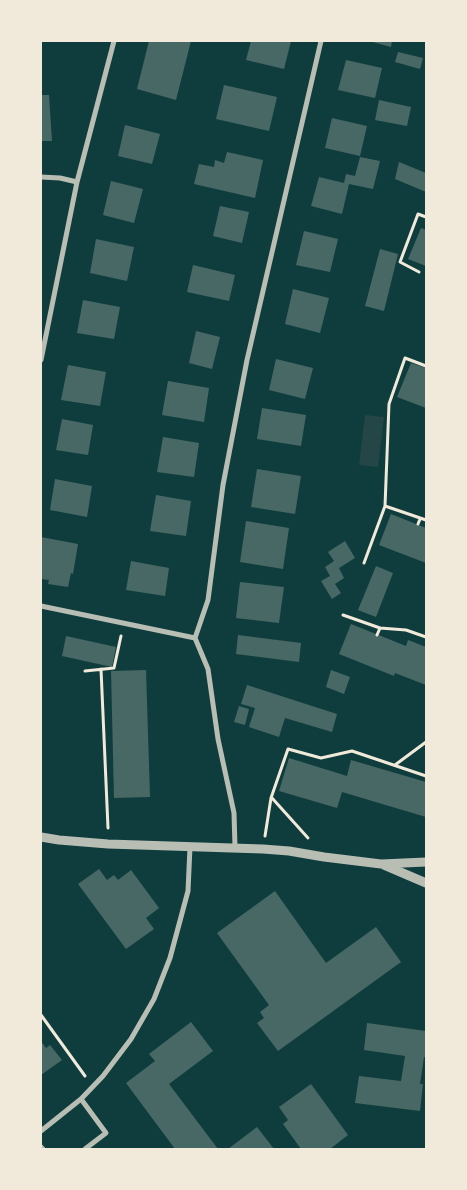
<!DOCTYPE html>
<html>
<head>
<meta charset="utf-8">
<style>
	body { margin:0 }
	#map { position:relative; width:467px; height:1190px; overflow:hidden; background:#0f3d3e; font-family:Ubuntu,sans-serif }
	canvas { display:block }
	.frame { position:absolute; inset:0; border:42px solid #f1e9da; pointer-events:none }
</style>
</head>
<body>
<div id="map">
<canvas width="467" height="1190"></canvas>
<div class="frame"></div>
</div>
<script>
const g = document.querySelector('canvas').getContext('2d');
g.lineJoin = 'round';
function fill(path, color) { g.fillStyle = color; g.fill(path, 'evenodd'); }
const poly = rows => new Path2D(rows.map(r => 'M' + r).join(''));
function strokePath(path, color, width, dash) { g.strokeStyle = color; g.lineWidth = width; g.lineCap = dash ? 'butt' : 'round'; g.setLineDash(dash || []); g.stroke(path); }
fill(poly([
	[365,415,384,417,378,467,359,465]
]), '#244646');
fill(poly([
	[149,41,191,41,176,100,137,89],
	[251,41,291,41,284,69,246,60],
	[369,41,392,41,391,47],
	[398,52,423,58,420,69,395,62],
	[346,60,382,68,375,98,338,90],
	[224,85,277,97,269,131,216,119],
	[41,95,49,95,52,141,41,141],
	[379,100,411,107,407,126,375,120],
	[332,118,367,126,360,156,325,148],
	[125,125,160,134,152,164,118,156],
	[227,152,263,160,255,198,194,184,199,164,214,167,215,160,224,163],
	[360,157,380,161,373,189,349,184,342,214,311,206,319,177,344,183,346,174,355,176],
	[399,162,426,173,426,192,395,179],
	[111,181,143,189,134,223,103,215],
	[220,206,249,212,242,243,213,236],
	[421,228,426,230,426,266,408,259],
	[304,231,338,239,330,272,296,265],
	[96,239,134,247,127,281,90,273],
	[380,249,398,254,384,311,365,306],
	[193,265,235,275,229,301,187,292],
	[293,289,329,298,320,333,285,324],
	[83,300,120,307,114,339,77,333],
	[196,331,220,337,212,369,189,363],
	[276,359,313,368,305,399,269,390],
	[411,363,426,368,426,408,397,397],
	[68,365,106,372,100,406,61,400],
	[168,381,209,388,204,422,162,415],
	[262,408,306,415,301,446,257,439],
	[62,419,93,425,88,455,56,450],
	[163,437,199,443,194,477,157,472],
	[257,469,301,476,295,514,251,507],
	[55,479,92,486,87,517,50,510],
	[156,495,191,501,186,536,150,531],
	[391,514,426,528,426,563,379,545],
	[246,521,289,528,283,569,240,562],
	[41,537,78,544,73,574,71,573,68,587,48,584,49,580,41,579],
	[345,541,355,558,339,568,344,578,335,584,341,593,332,599,321,581,330,576,325,567,334,561,328,552],
	[131,561,169,568,165,596,126,590],
	[376,566,393,573,376,617,358,610],
	[240,582,284,587,279,623,236,618],
	[351,624,406,646,408,640,426,647,426,685,395,673,394,676,339,654],
	[238,635,301,643,299,662,236,654],
	[66,636,116,647,112,667,62,656],
	[146,670,150,797,114,798,111,671],
	[331,670,350,677,344,694,326,687],
	[247,685,337,714,332,732,285,718,279,737,249,727,255,708,241,704],
	[239,706,249,709,245,725,234,722],
	[289,758,347,776,351,760,426,782,426,817,342,792,337,808,279,791],
	[99,869,107,880,114,875,118,880,131,870,159,908,146,918,154,929,126,949,78,884],
	[275,891,326,963,376,927,401,962,278,1051,257,1023,264,1018,260,1012,269,1005,217,933],
	[191,1022,213,1051,169,1084,218,1149,175,1149,126,1083,155,1061,149,1054],
	[367,1023,426,1031,426,1057,424,1057,420,1084,423,1084,420,1111,355,1103,359,1076,401,1081,405,1056,364,1050],
	[41,1041,46,1048,50,1045,62,1060,41,1075],
	[311,1084,348,1135,330,1149,301,1149,283,1124,288,1120,279,1107],
	[257,1127,274,1149,228,1149]
]), '#486865');
strokePath(poly([
	[419,272,400,262,418,214,426,217],
	[385,506,389,404,405,358,426,366],
	[418,524,420,519],
	[364,563,385,506,426,520],
	[343,615,380,628,406,630,426,637],
	[377,635,380,628],
	[101,669,108,828],
	[85,671,114,668,121,636],
	[395,765,426,742],
	[272,798,308,838],
	[265,836,271,798,288,749,321,758,352,751,426,776],
	[41,1015,85,1076]
]), '#f1e9da', 3);
strokePath(poly([
	[41,177,60,178,77,182],
	[41,360,77,182,114,41],
	[41,606,195,638],
	[235,847,234,813,218,739,208,669,195,638,208,600,223,485,247,360,321,41],
	[81,1099,106,1133,85,1149],
	[41,1131,81,1099,103,1076,131,1039,154,999,170,958,188,891,190,847],
	[41,1147,43,1149]
]), '#b8beb3', 5);
strokePath(poly([
	[41,837,59,840,108,844,263,849,289,851,324,857,381,864,426,862],
	[384,865,426,883]
]), '#b8beb3', 9);
</script>
</body>
</html>
